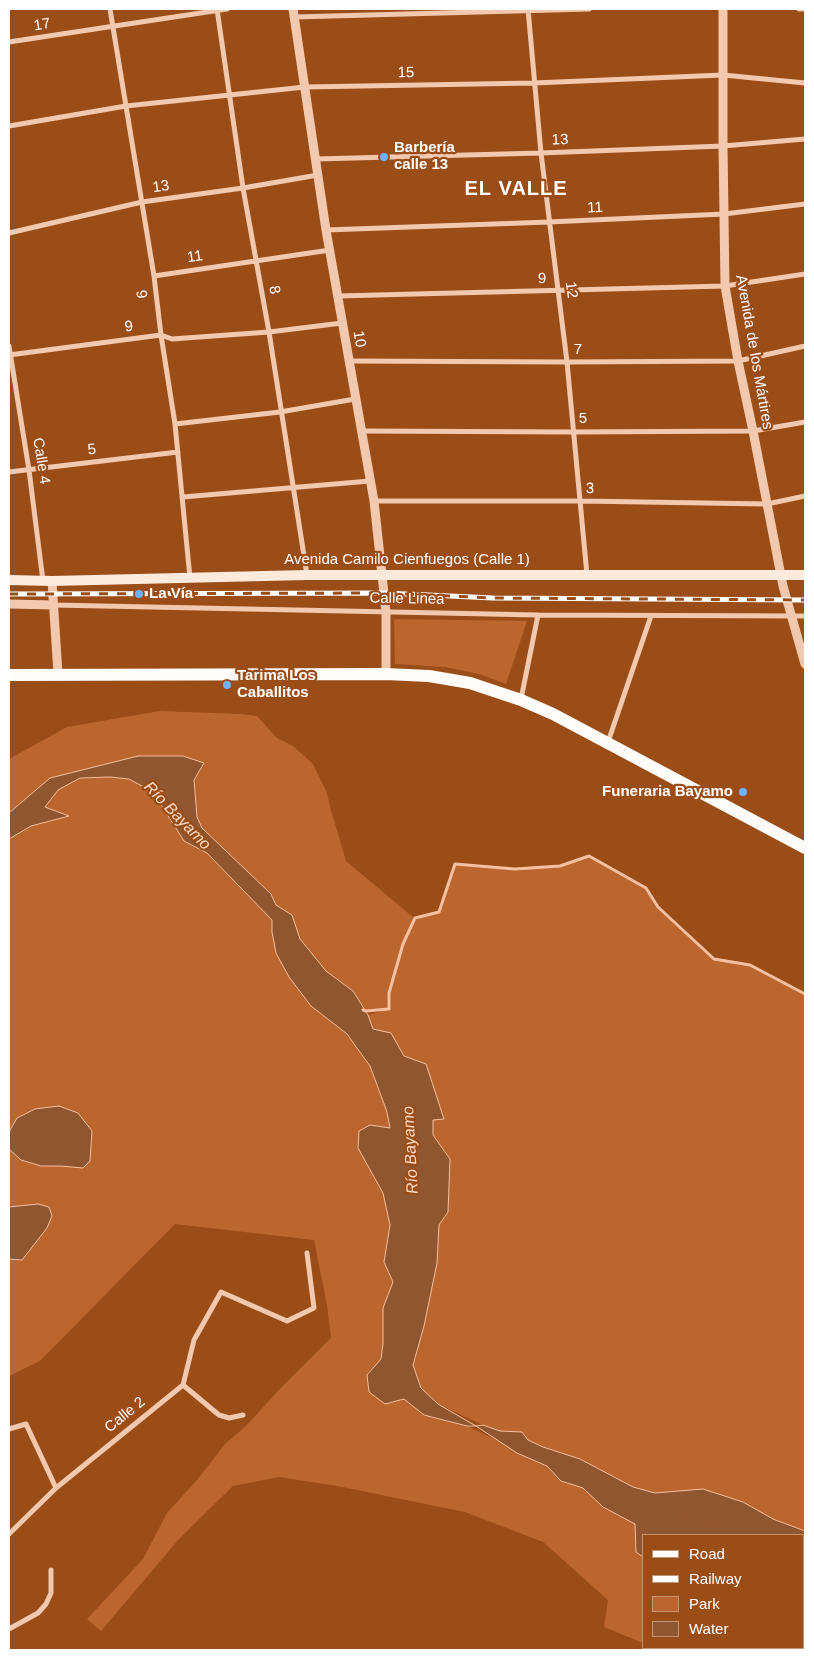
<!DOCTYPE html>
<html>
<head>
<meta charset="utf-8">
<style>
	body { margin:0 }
	#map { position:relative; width:814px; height:1659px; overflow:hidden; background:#9b4d18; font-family:Arial,sans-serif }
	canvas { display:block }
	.frame { position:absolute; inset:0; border:10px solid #fff; pointer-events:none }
	.legend { position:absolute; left:642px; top:1534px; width:162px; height:115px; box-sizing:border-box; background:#9b4d18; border:1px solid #c39474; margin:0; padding:6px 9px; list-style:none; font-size:15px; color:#fff }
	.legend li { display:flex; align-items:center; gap:10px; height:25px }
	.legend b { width:25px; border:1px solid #c39474 }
</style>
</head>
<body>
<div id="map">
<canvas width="814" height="1659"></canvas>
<div class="frame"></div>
<ul class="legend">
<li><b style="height:6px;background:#fffcf9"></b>Road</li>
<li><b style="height:6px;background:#fff"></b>Railway</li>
<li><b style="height:14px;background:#bb652f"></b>Park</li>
<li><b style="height:14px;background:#90562f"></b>Water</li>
</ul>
</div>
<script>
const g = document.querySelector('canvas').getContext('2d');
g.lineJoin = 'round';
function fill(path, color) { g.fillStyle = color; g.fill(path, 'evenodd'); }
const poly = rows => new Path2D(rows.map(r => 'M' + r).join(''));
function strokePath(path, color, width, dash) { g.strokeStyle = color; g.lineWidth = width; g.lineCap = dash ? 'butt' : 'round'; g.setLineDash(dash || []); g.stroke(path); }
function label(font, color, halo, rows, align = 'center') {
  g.font = font + ' Arial,sans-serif'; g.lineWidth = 4.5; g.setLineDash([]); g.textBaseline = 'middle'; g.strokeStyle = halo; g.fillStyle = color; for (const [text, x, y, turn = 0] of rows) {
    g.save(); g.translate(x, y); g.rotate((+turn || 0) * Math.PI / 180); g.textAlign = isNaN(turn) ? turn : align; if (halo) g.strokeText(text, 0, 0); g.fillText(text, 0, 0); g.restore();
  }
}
fill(poly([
	[394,619,527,621,506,684,479,674,445,667,395,664],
	[160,711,241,714,257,716,277,738,293,746,313,764,327,793,331,810,346,861,414,918,439,912,455,864,515,869,560,866,589,856,646,888,658,907,714,959,750,965,805,994,805,1531,773,1519,743,1502,685,1492,655,1493,633,1487,580,1459,543,1447,528,1440,522,1432,500,1431,483,1425,438,1404,421,1388,413,1366,424,1326,437,1263,439,1225,448,1212,450,1159,433,1135,432,1120,444,1119,390,1033,373,1029,368,1015,385,1010,366,1011,353,991,326,971,300,939,292,915,276,905,271,894,202,828,197,817,194,779,200,770,94,768,50,778,9,813,9,759,67,727],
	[110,777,129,779,153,793,184,841,207,853,272,920,272,932,311,1006,347,1034,370,1066,387,1112,390,1128,370,1125,358,1148,383,1193,390,1225,384,1262,393,1282,383,1308,383,1344,381,1359,367,1375,404,1399,424,1415,467,1426,497,1440,517,1453,547,1466,561,1481,583,1488,603,1507,636,1524,636,1552,643,1557,643,1643,604,1627,608,1600,543,1542,465,1512,337,1486,279,1477,233,1486,179,1539,101,1631,87,1619,143,1559,167,1513,197,1480,225,1444,246,1426,278,1391,331,1338,327,1305,314,1240,175,1224,40,1361,9,1376,9,1207,17,1207,9,1205,9,839,31,826,68,816,45,807,58,790,80,778],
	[697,1528,731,1535,698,1535],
	[803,1563,805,1563,805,1650,659,1650,653,1648,803,1648]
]), '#bb652f');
const water = poly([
	[138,756,183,756,204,763,194,780,197,817,202,828,271,894,276,905,292,915,300,939,326,971,353,991,368,1015,373,1029,391,1033,404,1056,426,1064,444,1119,433,1120,433,1135,450,1159,448,1212,439,1225,437,1263,424,1326,413,1365,421,1388,438,1404,476,1426,483,1425,500,1431,522,1432,528,1440,543,1447,580,1459,633,1487,655,1493,703,1489,743,1502,773,1519,805,1531,805,1563,803,1563,803,1535,732,1535,697,1528,698,1535,643,1535,643,1557,636,1552,635,1524,603,1507,583,1488,561,1481,547,1466,517,1453,476,1426,467,1426,424,1415,404,1399,385,1404,369,1392,367,1375,381,1359,383,1344,383,1308,393,1282,384,1262,390,1225,383,1193,358,1148,359,1131,370,1125,390,1128,387,1112,370,1066,347,1034,311,1006,289,977,276,953,272,932,272,920,207,853,184,841,153,792,129,779,110,777,80,778,58,790,45,807,69,816,31,826,9,839,9,813,50,778,138,756],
	[59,1106,78,1113,92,1131,90,1161,83,1168,61,1166,41,1166,21,1160,9,1149,9,1132,17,1118,35,1109,59,1106],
	[38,1204,49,1207,52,1216,47,1228,22,1260,9,1259,9,1207,38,1204]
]);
fill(water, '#90562f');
strokePath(water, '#f4c0a1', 1);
strokePath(poly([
	[363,1010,366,1011,389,1009,389,993,403,944,415,918,439,912,455,864,515,869,560,866,589,856,646,888,658,907,714,959,750,965,805,994]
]), '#f4c0a1', 3);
strokePath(poly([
	[674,1523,725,1535]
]), '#90562f', 18);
strokePath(poly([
	[110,9,154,276,161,335,175,424,190,578],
	[217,9,243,188,269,332,307,575],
	[528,9,541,153,567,362,587,575],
	[799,9,805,9],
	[295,17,589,9],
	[9,42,227,9],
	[9,126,126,106,305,87,534,83,723,75,805,83],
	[316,159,541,153,723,146,805,139],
	[326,230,549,222,724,214,805,204],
	[9,233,142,202,243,188,318,175],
	[154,276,330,250],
	[338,296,725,286,805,274],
	[9,346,29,470,43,581],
	[9,355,161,335,172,339,269,332,342,323],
	[349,361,567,362,738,361,805,346],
	[175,424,280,412,355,399],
	[361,431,573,432,753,431,805,422],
	[9,472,178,452],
	[183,497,370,481],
	[374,501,581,501,767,504,805,496],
	[53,605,538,615,805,616],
	[521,699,538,615],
	[608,742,651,616],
	[183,1385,219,1415,229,1418,243,1415],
	[9,1429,26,1424,56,1488],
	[9,1534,56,1488,183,1385,194,1340,221,1292,287,1321,314,1308,307,1253],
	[9,1629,38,1613,46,1604,51,1593,51,1570]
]), '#f2c8ae', 5);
strokePath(poly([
	[293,9,326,230,374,501,386,612,386,674],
	[723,9,723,146,725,286,738,361,753,431,783,586,805,664],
	[52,581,58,674],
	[9,604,53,605]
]), '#f2c8ae', 9);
strokePath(poly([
	[9,580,52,581,307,575,805,575]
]), '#fceadd', 10);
strokePath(poly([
	[9,675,386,674,429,676,470,683,521,700,553,714,805,848]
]), '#fffcf9', 12);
const rail = poly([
	[9,594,384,593,493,598,805,600]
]);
strokePath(rail, '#fff', 5);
strokePath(rail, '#9b4d18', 3, [9]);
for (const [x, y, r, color] of [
	[384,157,5,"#6fb0ff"],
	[139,594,5,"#6fb0ff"],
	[227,685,5,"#6fb0ff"],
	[743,792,5,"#6fb0ff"]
]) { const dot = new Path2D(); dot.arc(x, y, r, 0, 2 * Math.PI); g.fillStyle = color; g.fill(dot); strokePath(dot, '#9b4d18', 2); }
label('15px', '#fff', '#9b4d18', [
	["17",42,25,-9],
	["15",406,73,-1],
	["13",560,140,-2],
	["13",161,187,-8],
	["11",595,208,-3],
	["11",195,257,-8],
	["9",542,279,-1],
	["8",274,290,80],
	["12",571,290,83],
	["6",143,294,-97],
	["9",129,327,-7],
	["10",359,339,81],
	["7",578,350],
	["Avenida de los Mártires",754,352,80],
	["5",583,419],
	["5",92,450,-7],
	["Calle 4",41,461,81],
	["3",590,489,1],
	["Avenida Camilo Cienfuegos (Calle 1)",407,560],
	["Calle Linea",407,599,1],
	["Calle 2",125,1415,-39]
]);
label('bold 15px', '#fff', '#9b4d18', [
	["Barbería",394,148],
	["calle 13",394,165],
	["La Vía",149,594],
	["Tarima Los",237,676],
	["Caballitos",237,693],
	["Funeraria Bayamo",733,792,"right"]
], 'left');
label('italic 16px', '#f9d9c5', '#9b4d18', [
	["Río Bayamo",177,816,46],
	["Río Bayamo",411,1150,-93]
]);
g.letterSpacing = '1px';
label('bold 20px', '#fff', '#9b4d18', [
	["EL VALLE",516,189]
]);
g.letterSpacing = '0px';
</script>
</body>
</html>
